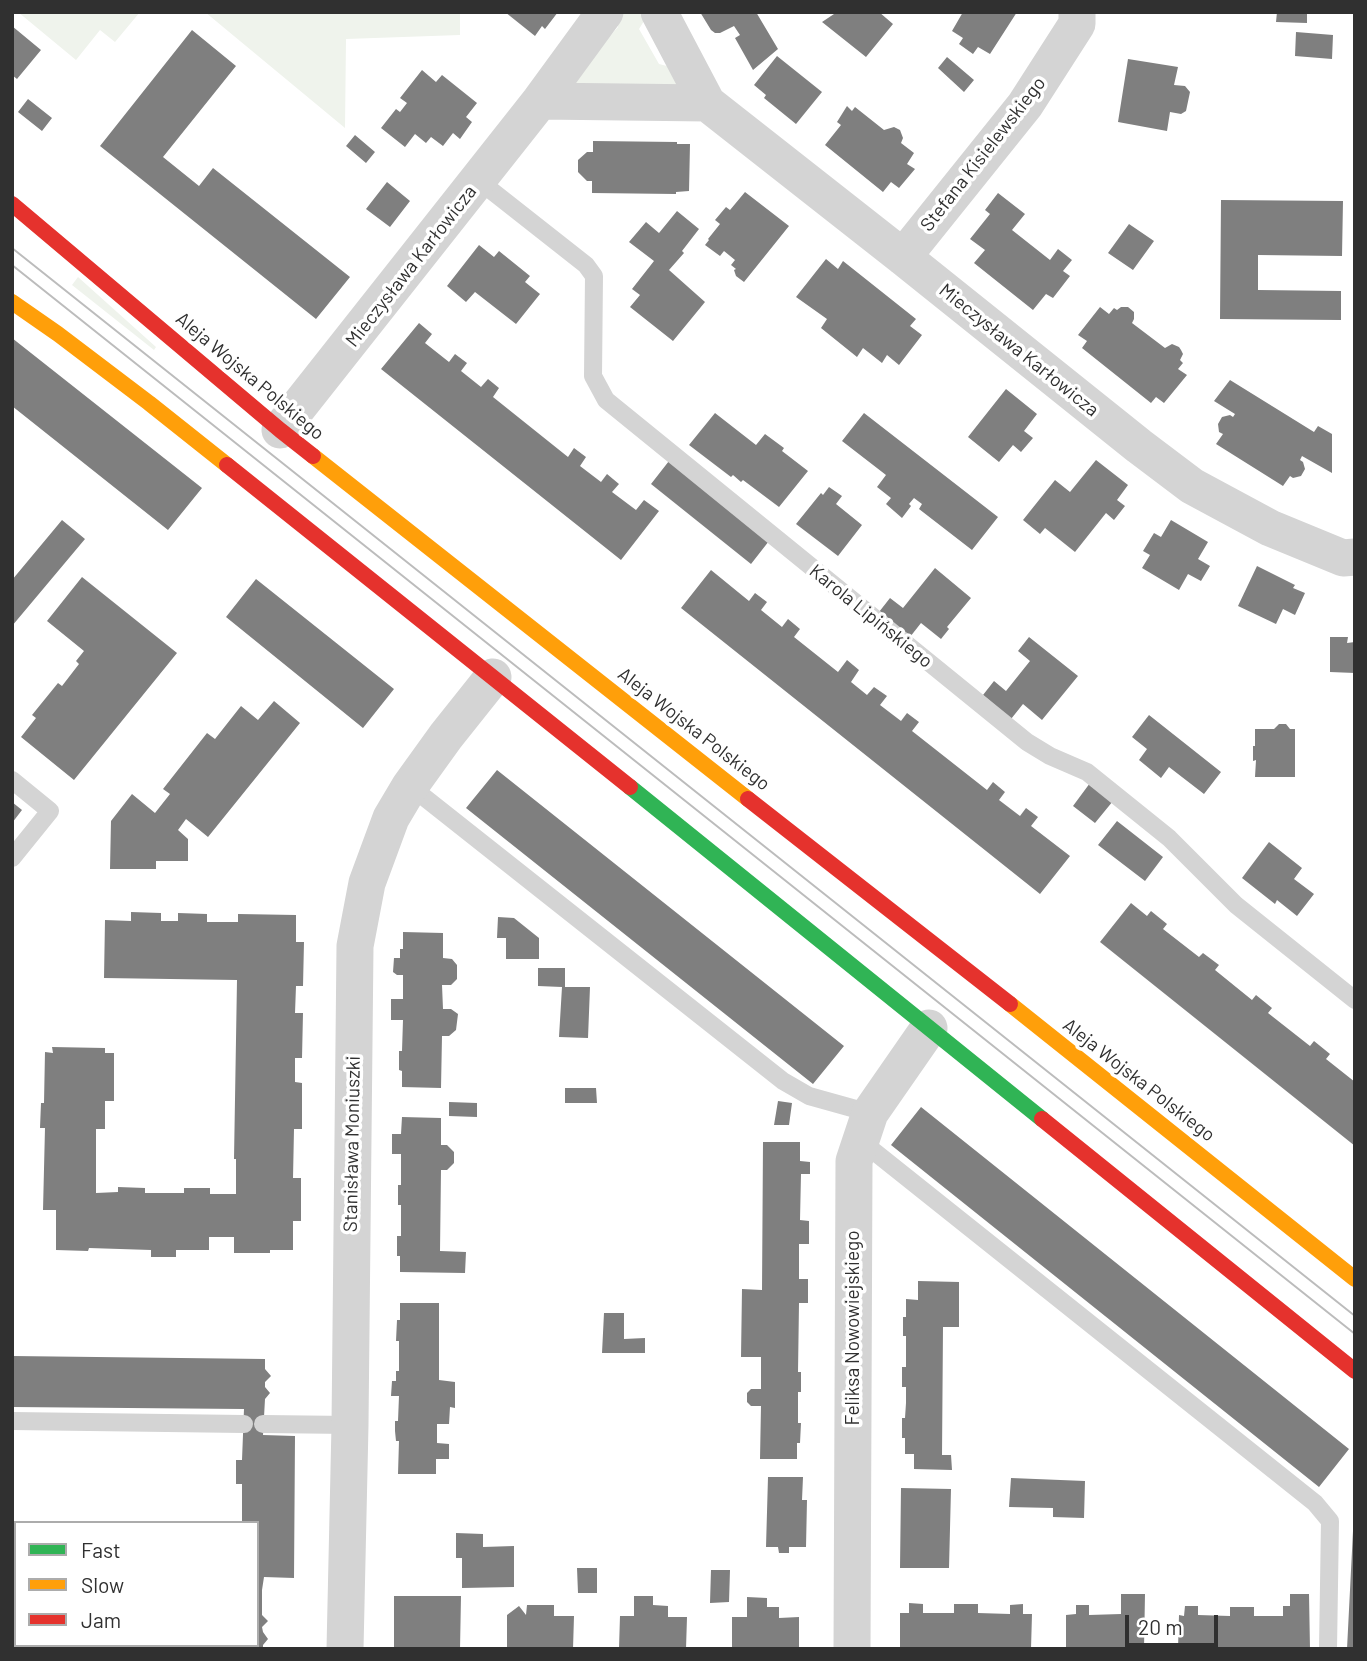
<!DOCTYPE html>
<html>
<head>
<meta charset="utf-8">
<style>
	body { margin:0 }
	#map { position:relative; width:1367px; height:1661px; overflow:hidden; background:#fff; font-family:Barlow,sans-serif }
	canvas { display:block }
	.frame { position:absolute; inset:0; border:14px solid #303030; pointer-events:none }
	.legend { position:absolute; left:14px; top:1521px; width:245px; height:126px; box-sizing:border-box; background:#fff; border:2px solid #acacac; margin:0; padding:9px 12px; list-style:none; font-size:21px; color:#303030 }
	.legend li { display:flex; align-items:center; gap:14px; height:35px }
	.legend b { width:35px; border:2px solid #acacac }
	.scale { position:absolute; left:1125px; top:1615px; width:93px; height:32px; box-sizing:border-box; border:4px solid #303030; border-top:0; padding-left:9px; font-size:21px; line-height:24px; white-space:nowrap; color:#303030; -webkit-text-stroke:5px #fff; paint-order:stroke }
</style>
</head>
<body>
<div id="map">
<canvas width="1367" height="1661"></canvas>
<div class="frame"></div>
<ul class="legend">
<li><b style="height:9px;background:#30b455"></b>Fast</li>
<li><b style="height:9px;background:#ff9f0a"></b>Slow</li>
<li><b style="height:9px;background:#e5322d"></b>Jam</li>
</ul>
<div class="scale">20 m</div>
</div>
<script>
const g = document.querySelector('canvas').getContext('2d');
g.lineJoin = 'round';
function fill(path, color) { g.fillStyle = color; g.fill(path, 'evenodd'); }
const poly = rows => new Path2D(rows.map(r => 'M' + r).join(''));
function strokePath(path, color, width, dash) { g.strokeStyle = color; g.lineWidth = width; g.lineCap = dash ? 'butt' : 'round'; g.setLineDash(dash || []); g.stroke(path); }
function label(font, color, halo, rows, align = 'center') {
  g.font = font + ' Barlow,sans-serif'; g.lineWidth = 7; g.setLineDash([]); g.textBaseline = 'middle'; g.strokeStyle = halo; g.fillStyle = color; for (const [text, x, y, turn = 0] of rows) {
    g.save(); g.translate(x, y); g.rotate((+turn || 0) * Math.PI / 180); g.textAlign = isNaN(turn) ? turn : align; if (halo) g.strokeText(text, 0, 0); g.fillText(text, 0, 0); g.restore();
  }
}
fill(poly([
	[18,12,140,12,115,42,100,30,76,60],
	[205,12,460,12,460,35,346,39,345,128],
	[614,12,639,12,644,21,639,29,659,64,671,67,682,87,579,96,568,75,588,61,618,27,612,16],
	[78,277,156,347,154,350,72,285]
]), '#eff3ec');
fill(poly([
	[505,12,558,12,545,29,542,26,535,36],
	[700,12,756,12,778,49,753,70,735,38,740,35,734,26,720,33,715,33,711,30],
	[837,12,879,12,893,24,866,57,822,22],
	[963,12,1017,12,990,54,978,47,973,54,959,44,963,38,952,31],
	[1277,12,1307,12,1307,23,1276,22],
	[12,26,41,50,17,79,12,75],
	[192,30,236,66,163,157,199,186,213,168,350,277,316,319,100,146],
	[1296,32,1333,35,1332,59,1295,56],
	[777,56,822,92,796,124,764,98,766,95,754,85],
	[947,57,974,80,964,92,938,68],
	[1128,59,1178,67,1174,85,1185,86,1190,92,1186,111,1181,114,1170,112,1167,131,1118,122],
	[422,70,436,82,442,75,477,103,466,117,472,122,460,139,453,133,443,146,431,137,426,143,415,134,405,147,381,128,396,109,400,112,407,103,400,98],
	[28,99,52,118,42,131,18,112],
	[847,106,852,111,855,107,884,130,894,127,900,130,903,138,901,143,914,153,907,164,915,169,899,188,891,182,883,192,825,145,841,125,837,122],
	[355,135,375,152,366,163,346,146],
	[593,141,677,142,677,144,690,144,689,191,676,192,676,194,592,193,592,181,587,181,578,172,578,160,587,152,593,152],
	[387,182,410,201,390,227,366,209],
	[745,192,789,226,744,282,736,276,734,270,736,269,731,265,735,260,724,251,720,256,705,245,709,240,708,239,720,224,715,220,726,207,730,210],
	[998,193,1025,214,1012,230,1050,260,1058,249,1072,260,1063,271,1070,276,1053,298,1046,294,1033,310,974,263,985,250,970,239,990,214,985,210],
	[1221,200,1343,201,1342,256,1258,255,1258,290,1341,291,1341,320,1220,319],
	[677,211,699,229,682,251,684,253,669,270,705,302,673,341,630,307,640,295,632,289,654,261,629,242,646,222,659,233],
	[1129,224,1154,241,1133,270,1108,253],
	[479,245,494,257,499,251,530,276,525,282,540,294,516,324,475,292,466,302,447,286],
	[826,259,838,269,843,261,916,319,910,326,922,335,899,365,887,355,882,363,863,348,857,357,821,328,827,319,796,297],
	[1100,307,1109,314,1114,308,1117,310,1121,307,1128,307,1134,312,1134,319,1132,323,1165,348,1172,344,1179,347,1181,350,1183,354,1180,360,1183,363,1178,369,1187,375,1164,403,1156,397,1151,403,1082,348,1087,341,1078,335],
	[419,323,432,334,425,343,449,362,455,354,467,363,461,371,481,387,488,379,499,388,493,397,568,457,574,448,586,457,580,466,601,482,607,474,619,484,612,492,636,510,644,500,659,511,621,560,381,369],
	[12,338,202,488,168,530,12,406,12,380,14,378,12,377],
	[1230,380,1314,432,1318,426,1332,434,1332,473,1302,456,1300,460,1303,462,1305,469,1301,476,1293,478,1290,476,1283,486,1216,444,1223,434,1219,432,1218,424,1222,417,1230,415,1233,417,1235,414,1214,401],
	[1006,389,1037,414,1024,431,1033,438,1021,452,1013,445,999,462,968,437],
	[715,413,756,445,765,434,784,448,782,451,808,471,779,507,743,480,741,482,733,475,731,477,689,445],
	[864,413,998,517,972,550,919,509,922,504,914,498,909,504,911,506,902,518,886,504,891,498,877,487,886,475,842,441],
	[1096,460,1128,485,1117,500,1125,506,1114,520,1106,513,1075,552,1045,528,1040,534,1023,520,1055,480,1070,492],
	[669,461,769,541,751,564,651,484],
	[829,487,842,496,836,504,862,525,838,556,796,524,821,493,823,495],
	[62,520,85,539,12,626,12,580],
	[1171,520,1208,542,1198,559,1210,566,1201,581,1188,574,1179,590,1142,568,1150,555,1143,551,1154,533,1161,537],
	[1257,566,1295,585,1293,588,1305,593,1295,615,1283,609,1276,624,1238,606],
	[935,568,971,598,947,627,949,629,941,639,921,623,910,637,879,612,890,598,903,608],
	[711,570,749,601,755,593,767,602,761,610,782,627,788,619,800,629,794,637,838,672,847,660,859,670,851,682,867,695,874,687,887,696,880,705,901,721,907,713,919,722,912,731,987,790,993,782,1005,792,999,800,1020,816,1026,808,1038,817,1031,826,1070,856,1040,894,681,608],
	[82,577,177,653,74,780,21,737,36,718,32,715,58,683,62,686,79,664,76,661,84,651,47,621],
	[256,579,394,689,363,728,226,617],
	[1029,637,1078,676,1042,720,1023,704,1011,719,983,695,994,681,1006,691,1030,661,1018,651],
	[1330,637,1348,637,1347,643,1355,642,1355,673,1330,672],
	[274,701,300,723,208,837,186,819,178,830,188,839,188,861,156,861,156,869,110,869,111,821,132,794,155,813,170,794,163,789,207,733,215,739,241,706,258,720],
	[1149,715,1221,772,1204,794,1169,767,1161,778,1139,760,1147,749,1132,737],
	[1279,724,1286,724,1290,729,1295,729,1295,777,1255,777,1256,760,1253,761,1253,746,1255,746,1255,729,1274,729],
	[497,770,844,1046,813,1084,466,808],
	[1090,783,1113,801,1095,823,1073,806],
	[12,802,22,810,12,823],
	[1117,821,1163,857,1145,881,1098,845],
	[1269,842,1302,868,1294,879,1314,894,1297,916,1277,900,1275,904,1242,878],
	[1131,903,1147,916,1151,911,1167,924,1163,929,1199,957,1203,953,1219,965,1215,970,1252,1000,1256,995,1272,1008,1268,1013,1310,1046,1314,1041,1330,1054,1326,1059,1355,1082,1355,1146,1100,942],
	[131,912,161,913,161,921,178,921,178,913,207,914,207,922,238,922,238,914,296,915,296,942,304,942,303,986,296,986,295,1013,303,1013,302,1058,295,1058,295,1082,302,1083,302,1129,294,1129,293,1178,301,1178,301,1221,293,1221,293,1250,270,1250,270,1253,234,1253,234,1237,209,1237,209,1250,176,1250,176,1257,151,1257,151,1250,89,1248,88,1251,56,1250,56,1210,43,1210,45,1128,40,1128,41,1103,44,1103,45,1052,53,1053,52,1047,105,1048,105,1053,114,1053,114,1101,105,1101,105,1129,96,1129,96,1193,118,1192,118,1187,145,1188,145,1193,184,1193,184,1188,210,1188,210,1194,236,1194,236,1159,234,1159,237,980,104,978,105,920,131,921],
	[498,917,514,918,539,938,539,959,506,959,506,938,497,938],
	[403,932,443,933,443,958,452,959,457,965,457,979,451,985,442,985,443,1009,451,1009,458,1014,456,1030,449,1036,442,1036,441,1088,402,1087,402,1071,399,1070,399,1051,402,1051,403,1020,391,1020,391,999,403,999,403,975,397,975,393,972,394,958,400,958,400,949,403,949],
	[538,968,565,968,565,987,590,987,588,1038,559,1037,562,987,538,986],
	[565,1088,596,1088,597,1103,565,1103],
	[778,1101,792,1103,789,1125,774,1125],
	[449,1102,477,1103,477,1117,449,1116],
	[921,1107,1349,1449,1319,1487,891,1145],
	[402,1117,441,1118,441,1145,447,1145,454,1152,454,1163,447,1170,441,1170,440,1251,466,1252,465,1273,400,1272,400,1256,397,1256,397,1236,401,1236,401,1205,398,1205,398,1185,401,1185,401,1154,392,1154,392,1134,401,1134],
	[763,1142,800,1142,800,1161,810,1162,810,1174,801,1174,800,1220,809,1221,809,1244,799,1244,799,1279,808,1279,808,1303,799,1303,798,1372,801,1372,801,1392,798,1392,798,1423,801,1423,800,1443,797,1443,797,1459,760,1459,761,1406,751,1406,747,1402,747,1393,751,1389,761,1389,761,1357,741,1357,742,1289,762,1290],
	[918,1281,959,1282,959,1327,943,1327,942,1455,951,1455,952,1470,914,1469,914,1454,905,1454,905,1438,902,1438,902,1418,905,1418,906,1403,906,1387,902,1387,902,1367,906,1367,906,1336,903,1336,903,1317,906,1317,906,1299,918,1300],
	[400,1303,439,1303,439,1380,455,1382,455,1408,450,1407,449,1424,437,1424,437,1443,449,1444,449,1459,436,1459,436,1474,398,1474,399,1441,396,1441,395,1431,395,1421,398,1421,399,1396,391,1396,392,1381,396,1381,396,1371,399,1371,399,1341,396,1341,397,1320,400,1320],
	[604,1313,624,1313,624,1339,645,1338,645,1353,602,1353],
	[12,1356,265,1359,265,1369,271,1376,265,1382,265,1387,270,1393,265,1399,263,1435,295,1436,294,1578,264,1577,262,1590,262,1615,268,1621,262,1627,263,1632,268,1639,263,1645,263,1649,12,1649,12,1602,16,1602,16,1645,257,1645,257,1523,242,1523,242,1484,236,1484,236,1460,242,1460,244,1409,12,1407],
	[768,1477,803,1477,802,1500,807,1500,806,1547,789,1547,789,1553,779,1553,778,1547,766,1547],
	[1011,1478,1085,1481,1084,1518,1053,1517,1053,1508,1009,1507],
	[901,1488,951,1489,949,1568,900,1568],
	[1353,1531,1355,1531,1355,1649,1347,1649],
	[456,1533,483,1534,483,1547,514,1546,514,1587,462,1588,462,1558,456,1558],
	[577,1568,597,1568,597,1593,578,1593],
	[711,1570,730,1570,729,1602,710,1603],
	[1121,1594,1145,1594,1144,1649,1066,1649,1066,1615,1076,1614,1076,1605,1089,1605,1089,1615,1121,1614],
	[1290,1594,1309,1594,1310,1649,1178,1649,1179,1615,1184,1616,1185,1606,1198,1606,1198,1615,1230,1616,1230,1607,1254,1607,1254,1616,1283,1616,1283,1606,1290,1606],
	[394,1596,461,1596,460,1649,394,1649],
	[634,1596,653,1596,653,1605,668,1606,668,1617,687,1617,686,1649,619,1649,620,1616,634,1616],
	[747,1597,767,1598,767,1607,779,1607,779,1618,799,1617,799,1649,732,1649,732,1617,747,1617],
	[909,1603,923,1604,923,1613,954,1613,954,1604,978,1604,978,1613,1010,1614,1010,1605,1023,1604,1023,1614,1032,1614,1031,1649,900,1649,900,1613,909,1613],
	[527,1605,554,1605,554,1616,574,1616,573,1649,507,1649,507,1615,519,1606,526,1615]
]), '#7f7f7f');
strokePath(poly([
	[478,180,586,265,594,276,593,376,606,400,1027,742,1050,756,1087,772,1169,838,1236,905,1355,1000],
	[12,780,50,811,12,858],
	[410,786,783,1081,809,1096,870,1113],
	[861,1141,1315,1503,1330,1521,1328,1649],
	[12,1421,244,1424],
	[263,1424,350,1425]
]), '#d4d4d4', 18);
strokePath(poly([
	[659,12,707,103,903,257,1139,446,1192,486,1270,528,1343,558,1355,557],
	[540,101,707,103],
	[903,257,1025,105,1077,24,1077,12],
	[280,430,540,101,605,12],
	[345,1649,350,1425,355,946,367,883,391,818,410,786,446,736,493,677],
	[852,1649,854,1161,870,1113,929,1028]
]), '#d4d4d4', 37);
strokePath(poly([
	[630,787,1042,1119]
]), '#30b455', 16);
strokePath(poly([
	[12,302,58,334,149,403,227,465],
	[313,456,748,799],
	[1010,1004,1355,1279]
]), '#ff9f0a', 16);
strokePath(poly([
	[12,204,280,430,313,456],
	[227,465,630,787],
	[748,799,1010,1004],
	[1042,1119,1355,1371]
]), '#e5322d', 16);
strokePath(poly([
	[12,248,1355,1316],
	[12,265,1355,1334]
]), '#bcbcbc', 2);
label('19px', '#303030', '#fff', [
	["Stefana Kisielewskiego",983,154,-52],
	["Mieczysława Karłowicza",411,266,-52],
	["Mieczysława Karłowicza",1019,350,39],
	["Aleja Wojska Polskiego",250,376,40],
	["Karola Lipińskiego",871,616,39],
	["Aleja Wojska Polskiego",694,729,38],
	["Aleja Wojska Polskiego",1139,1080,38],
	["Stanisława Moniuszki",352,1144,-89],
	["Feliksa Nowowiejskiego",853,1328,-90]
]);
</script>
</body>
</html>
